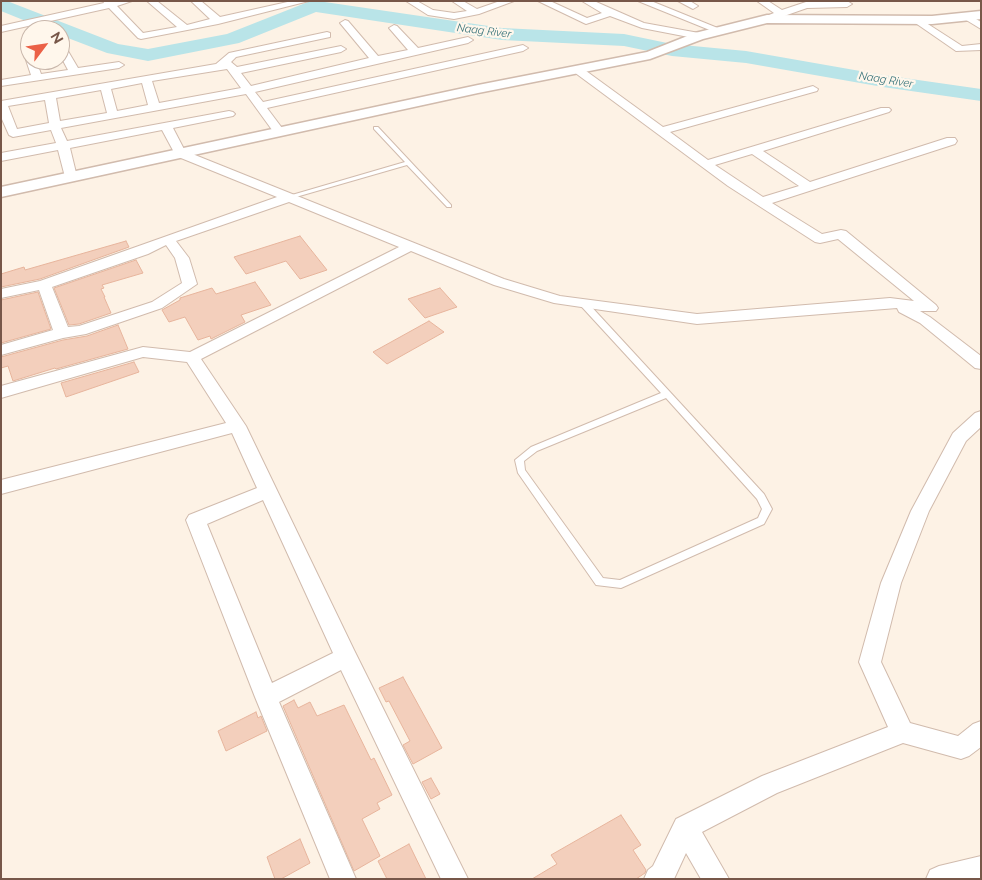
<!DOCTYPE html>
<html>
<head>
<meta charset="utf-8">
<style>
	body { margin:0 }
	#map { position:relative; width:982px; height:880px; overflow:hidden; background:#fdf2e5; font-family:Raleway,sans-serif }
	canvas { display:block }
	.frame { position:absolute; inset:0; border:2px solid #775749; pointer-events:none }
	.north { position:absolute; left:20px; top:20px; width:50px; height:50px; box-sizing:border-box; background:#fff7ec; border:1px solid #c9b7ab; border-radius:50%; rotate:59deg; font-size:14px; font-weight:700; line-height:20px; text-align:center; color:#775749 }
	.north::after { content:''; display:block; margin:auto; width:18px; height:22px; background:#eb6147; clip-path:polygon(50% 0,100% 100%,50% 72%,0 100%) }
</style>
</head>
<body>
<div id="map">
<canvas width="982" height="880"></canvas>
<div class="frame"></div>
<div class="north">N</div>
</div>
<script>
const g = document.querySelector('canvas').getContext('2d');
g.lineJoin = 'round';
const poly = rows => new Path2D(rows.map(r => 'M' + r).join(''));
function fill(path, color) { g.fillStyle = color; g.fill(path, 'evenodd'); }
function strokePath(path, color, width, dash) { g.strokeStyle = color; g.lineWidth = width; g.lineCap = dash ? 'butt' : 'round'; g.setLineDash(dash || []); g.stroke(path); }
function label(font, color, halo, rows, align = 'center') {
  g.font = font + ' Raleway,sans-serif'; g.lineWidth = 4.5; g.setLineDash([]); g.textBaseline = 'middle'; g.strokeStyle = halo; g.fillStyle = color; for (const [text, x, y, turn = 0] of rows) {
    g.save(); g.translate(x, y); g.rotate((+turn || 0) * Math.PI / 180); g.textAlign = isNaN(turn) ? turn : align; if (halo) g.strokeText(text, 0, 0); g.fillText(text, 0, 0); g.restore();
  }
}
fill(poly([
	[1,1,7,1,118,44,148,49,227,34,308,2,318,1,502,28,624,34,672,44,746,51,883,75,981,89,981,101,883,87,746,63,672,56,624,46,502,40,316,12,239,43,148,61,107,53,60,35,60,30,48,30,1,11,1,1]
]), '#b9e4e8');
const building = poly([
	[300,236,327,270,300,279,286,261,246,274,234,257,300,236],
	[126,241,129,247,40,279,1,287,1,274,24,267,25,270,126,241],
	[136,260,143,273,102,285,104,288,101,289,105,297,104,297,111,313,79,324,69,325,54,288,136,260],
	[255,282,271,305,241,315,245,322,211,339,210,336,198,340,185,317,169,322,162,310,180,300,180,298,212,288,216,294,255,282],
	[440,288,457,307,425,318,408,299,440,288],
	[38,292,51,329,1,343,1,300,38,292],
	[429,321,444,332,387,364,373,352,429,321],
	[118,325,128,349,56,369,55,368,13,381,8,366,1,368,1,357,63,340,87,336,118,325],
	[134,362,139,372,66,397,61,383,134,362],
	[403,677,442,748,413,764,403,745,410,741,389,701,386,702,379,688,403,677],
	[294,700,298,708,310,702,317,716,344,705,371,760,374,758,392,795,377,803,380,809,362,819,380,856,354,871,283,706,294,700],
	[256,712,258,718,261,716,267,731,226,751,218,731,256,712],
	[431,778,440,794,431,799,422,782,431,778],
	[621,815,641,845,633,850,646,870,645,873,636,879,532,879,557,864,551,855,621,815],
	[300,839,310,863,281,879,275,879,267,857,300,839],
	[409,844,426,879,387,879,378,861,409,844]
]);
fill(building, '#f3cfbc');
strokePath(building, '#e7b49c', 1);
const service = poly([
	[374,127,378,127,451,205,451,207,447,207,407,165,289,199,285,199,285,197,405,162,374,129,374,127],
	[581,302,587,302,670,392,764,494,772,509,764,524,621,588,596,585,518,473,515,460,531,447,661,393,581,306,581,302],
	[666,398,757,499,762,509,758,518,620,580,603,578,525,470,524,461,537,451,666,398]
]);
const minor = poly([
	[103,1,132,1,117,6,143,33,177,27,147,1,157,1,187,25,210,19,191,1,201,1,220,17,292,1,309,1,218,24,141,39,138,38,109,8,1,32,1,26,104,3,103,1],
	[406,1,417,1,433,10,454,13,467,11,452,1,463,1,477,9,500,1,514,1,479,14,454,19,428,15,406,1],
	[538,1,550,1,587,18,602,13,582,1,594,1,644,23,699,33,704,36,699,39,642,28,610,16,586,24,538,1],
	[638,1,651,1,725,31,720,34,717,33,638,1],
	[678,1,690,1,698,6,693,9,678,1],
	[757,1,768,1,782,10,806,2,847,1,852,4,847,7,807,8,767,22,764,21,764,17,774,13,757,1],
	[966,13,981,22,981,29,963,18,963,14,966,13],
	[917,17,962,46,981,44,981,50,956,51,914,22,914,18,917,17],
	[345,20,348,21,378,56,408,50,389,28,394,25,397,26,418,48,468,37,473,40,468,43,255,92,263,102,523,45,528,48,523,51,267,108,285,132,279,136,275,134,246,94,61,128,67,141,229,111,233,112,235,114,233,116,173,128,185,151,504,279,560,296,697,314,890,298,914,301,838,239,820,243,815,242,728,186,574,72,573,70,574,68,582,68,663,127,813,86,818,89,817,91,670,132,708,160,881,108,889,108,891,110,889,112,763,151,810,182,947,138,955,138,957,141,955,144,772,203,822,234,841,230,846,231,936,305,938,308,936,311,920,311,930,317,981,356,981,369,975,368,920,323,899,312,897,308,697,324,554,303,494,285,411,251,201,359,246,426,354,650,468,879,441,879,341,670,279,702,356,879,330,879,255,697,186,520,189,515,257,488,232,433,1,494,1,480,226,423,187,362,143,357,1,398,1,386,143,347,190,352,399,247,289,202,176,241,189,258,197,284,162,308,86,334,63,338,1,355,1,345,53,330,39,290,1,298,1,289,40,281,277,197,176,156,162,130,70,148,77,177,71,181,65,177,58,150,1,161,1,153,56,143,51,130,13,137,9,135,1,117,1,101,216,64,229,53,327,32,330,33,330,37,236,57,231,62,237,67,341,46,346,49,341,52,241,73,251,86,369,58,340,23,345,20],
	[227,69,241,88,159,103,152,81,227,69],
	[142,83,148,105,117,111,111,89,142,83],
	[101,90,107,113,60,121,56,98,101,90],
	[45,100,49,123,17,129,8,106,45,100],
	[752,154,799,186,763,197,715,165,752,154],
	[166,245,175,258,182,283,152,302,79,326,68,327,52,287,148,254,166,245],
	[263,500,333,653,272,683,207,524,263,500],
	[60,45,65,46,78,68,119,62,124,65,119,68,1,86,1,80,31,75,26,60,30,57,30,60,36,60,41,74,68,70,60,55,60,45],
	[981,411,981,427,966,441,929,511,901,583,881,662,910,723,958,736,973,724,981,721,981,747,969,756,961,759,903,743,777,793,702,832,729,879,701,879,686,853,674,879,644,879,648,870,653,866,676,819,762,776,888,727,859,662,881,583,911,511,953,433,975,413,981,411],
	[981,856,981,879,926,879,930,870,939,866,981,856]
]);
const tertiary = poly([
	[981,11,981,19,932,24,767,23,703,39,650,59,478,93,1,197,1,187,478,85,647,52,695,33,767,15,932,16,981,11]
]);
strokePath(service, '#d1bbad', 2);
strokePath(minor, '#d1bbad', 2);
strokePath(tertiary, '#d1bbad', 3);
fill(service, '#fff');
fill(minor, '#fff');
fill(tertiary, '#fff');
label('italic 11px', '#3c767d', '#fff7ec', [
	["Naag River",484,31,7],
	["Naag River",886,80,9]
]);
</script>
</body>
</html>
